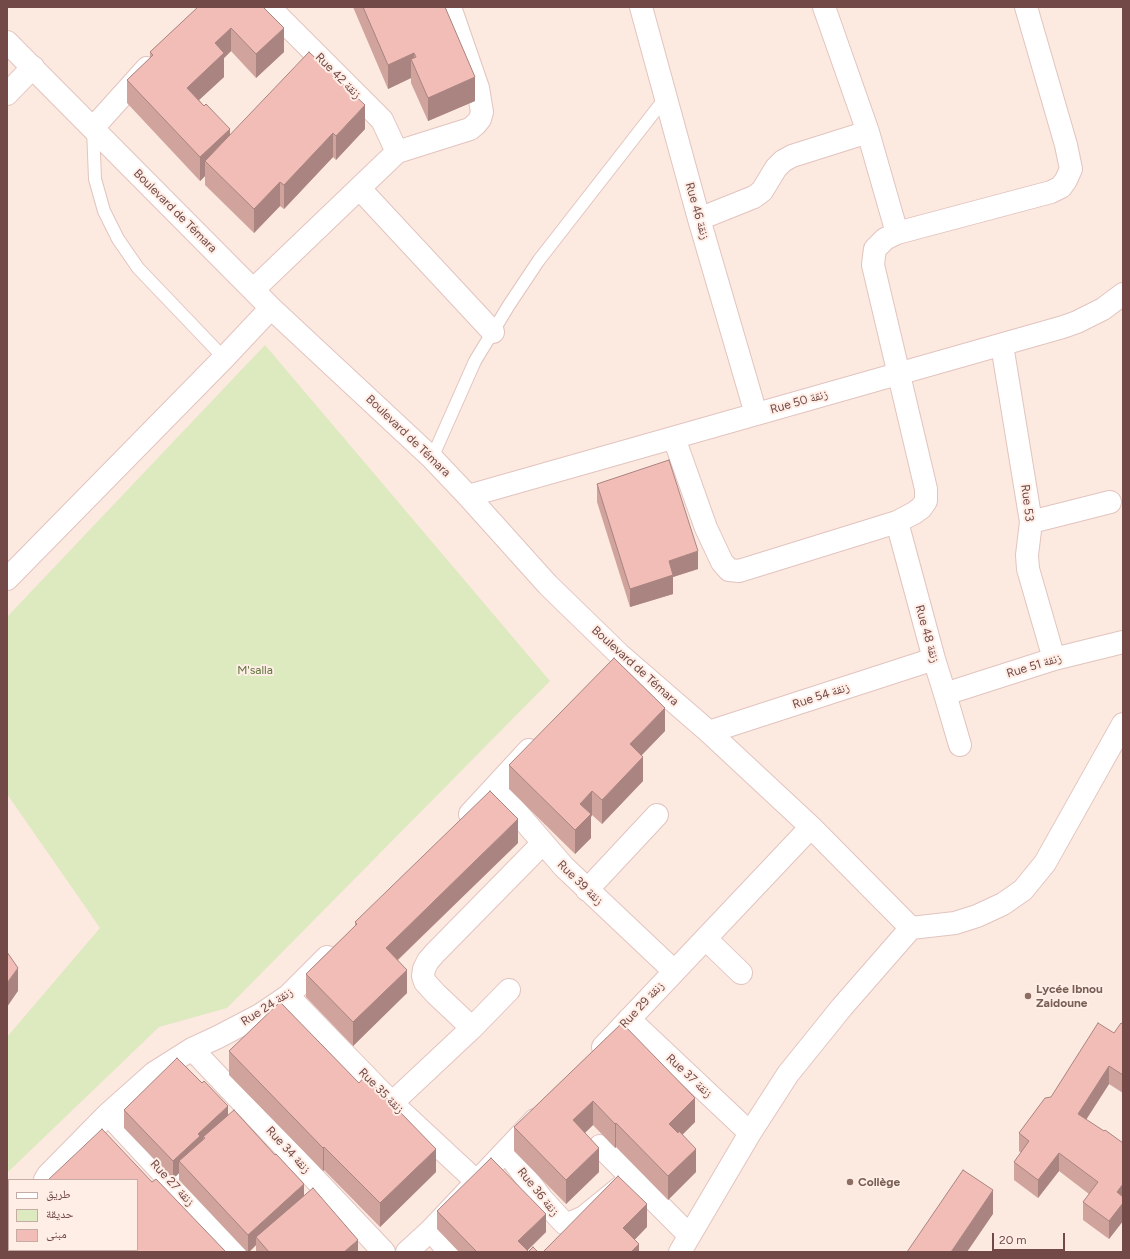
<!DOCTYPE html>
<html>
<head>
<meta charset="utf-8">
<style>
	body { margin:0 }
	#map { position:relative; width:1130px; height:1259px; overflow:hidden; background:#fce9e0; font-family:Figtree,"Noto Naskh Arabic",sans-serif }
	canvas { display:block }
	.frame { position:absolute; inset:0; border:8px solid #734947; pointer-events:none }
	.legend { position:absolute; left:8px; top:1179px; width:130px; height:72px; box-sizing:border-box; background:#ffeee6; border:1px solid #c7aca6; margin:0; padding:5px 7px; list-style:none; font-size:12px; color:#734947 }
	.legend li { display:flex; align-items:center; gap:8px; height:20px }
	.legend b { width:20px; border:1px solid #c7aca6 }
	.scale { position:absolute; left:992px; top:1233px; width:73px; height:18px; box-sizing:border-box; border:2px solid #734947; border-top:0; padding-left:5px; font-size:12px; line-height:14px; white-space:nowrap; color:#734947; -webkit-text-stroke:3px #ffeee6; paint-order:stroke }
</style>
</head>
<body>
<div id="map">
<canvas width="1130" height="1259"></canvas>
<div class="frame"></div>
<ul class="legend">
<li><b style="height:5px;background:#fff"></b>طريق</li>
<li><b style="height:11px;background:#dde9bf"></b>حديقة</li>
<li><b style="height:11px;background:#f2bdb7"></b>مبنى</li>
</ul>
<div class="scale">20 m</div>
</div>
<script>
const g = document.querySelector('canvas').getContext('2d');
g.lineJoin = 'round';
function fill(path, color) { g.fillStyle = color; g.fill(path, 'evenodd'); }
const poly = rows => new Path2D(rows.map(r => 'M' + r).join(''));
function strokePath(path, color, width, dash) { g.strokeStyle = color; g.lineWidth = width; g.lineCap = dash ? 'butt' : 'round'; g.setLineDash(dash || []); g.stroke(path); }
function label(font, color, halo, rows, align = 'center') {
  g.font = font + ' Figtree,"Noto Naskh Arabic",sans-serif'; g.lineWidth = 4; g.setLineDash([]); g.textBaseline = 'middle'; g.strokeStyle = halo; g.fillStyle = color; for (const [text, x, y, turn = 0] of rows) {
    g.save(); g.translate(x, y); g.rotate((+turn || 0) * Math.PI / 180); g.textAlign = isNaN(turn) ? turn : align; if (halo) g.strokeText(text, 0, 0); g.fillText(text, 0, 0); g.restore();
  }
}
fill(poly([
	[265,345,550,681,227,1008,159,1027,7,1173,7,1037,100,928,7,794,7,617]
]), '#dde9bf');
const service = poly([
	[93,129,95,179,104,211,118,239,138,268,224,358],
	[432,458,475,361,509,305,539,260,666,97]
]);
const minor = poly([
	[269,7,382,120,397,152],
	[641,7,699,219,756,414],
	[824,7,868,132,897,233],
	[7,42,271,308,432,458,468,496,548,585,619,654,709,732,811,827,911,928,842,1007,788,1074,750,1133,680,1252],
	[7,94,33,67],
	[93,128,147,68],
	[360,189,493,332],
	[699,219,754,197,762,191,776,168,783,161,792,156,868,132],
	[253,290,397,152,470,129,476,124,480,119,482,112,478,88,450,7],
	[1002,345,1031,522,1027,555,1028,569,1054,659],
	[674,438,706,528,722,562,729,570,739,571,897,522,914,513,921,508,926,501,926,489,873,265,874,256,875,249,885,239,897,233,1051,192,1061,187,1066,180,1071,169,1066,145,1026,7],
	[468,496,1063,327,1077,322,1103,309,1123,294],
	[897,522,934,659,945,694,960,745],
	[1031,522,1110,502],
	[7,579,224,358,271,308],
	[945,694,1054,659,1123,642],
	[709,732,934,659],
	[495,787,564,867,674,971],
	[470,814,529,750],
	[587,890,657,815],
	[911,928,955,923,977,916,1003,904,1023,890,1045,863,1123,724],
	[706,939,741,973],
	[288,996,392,1103,477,1182],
	[629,1019,750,1133],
	[472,1028,436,994,425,982,423,976,424,969,428,961,435,953,542,844],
	[603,1047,811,827],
	[192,1049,384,1252],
	[392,1103,472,1028,509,990],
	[108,1114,236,1252],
	[600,1146,689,1235],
	[506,1151,542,1199,564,1223,568,1224,584,1217,632,1178],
	[45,1180,48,1175,108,1114,154,1073,192,1049,218,1037,260,1015,288,996,327,957],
	[7,1202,9,1202],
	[431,1230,449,1252],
	[74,1250,76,1252],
	[407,1252,431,1230,535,1120]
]);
strokePath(service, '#e2c4bf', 14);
strokePath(minor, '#e2c4bf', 24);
strokePath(service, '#fff', 12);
strokePath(minor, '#fff', 22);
fill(poly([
	[198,7,284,52,256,78,231,51,224,58,224,77,199,100,230,135,365,129,336,160,333,157,284,209,280,206,254,233,205,185,205,176,200,181,127,103,127,80,150,58,150,52],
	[353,7,445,7,475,101,428,121,411,83,411,78,388,89],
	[597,484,698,569,673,577,673,594,630,607,597,502],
	[665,731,642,755,643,781,602,824,592,815,591,817,591,838,575,854,509,789,509,765],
	[518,843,398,960,407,993,353,1046,306,997,306,974,355,926,355,922],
	[622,1023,695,1122,682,1135,696,1172,668,1200,616,1147,615,1148,593,1125,585,1133,599,1172,566,1204,514,1151,514,1127],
	[1123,1024,1123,1093,1109,1084,1086,1120,1123,1143,1123,1221,1109,1239,1083,1220,1083,1202,1089,1194,1059,1171,1038,1198,1014,1180,1014,1162,1021,1153,1019,1151,1019,1133,1051,1097],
	[229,1051,436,1172,380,1227,324,1170,323,1171,229,1075],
	[124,1110,228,1115,304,1196,358,1252,256,1252,256,1245,249,1252,247,1252,179,1180,179,1173,173,1179,124,1128],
	[152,1182,226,1252,96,1252,94,1250,137,1250],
	[437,1211,546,1232,527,1250,528,1252,459,1252,437,1229]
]), '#d0a39d');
fill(poly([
	[231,28,231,51,224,58,224,77,187,111,187,88,215,43],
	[284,28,284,52,256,78,256,54],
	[414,53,414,67,411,59,411,78,388,89,388,65],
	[475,77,475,101,428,121,428,98],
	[365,105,365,129,336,160,336,136],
	[230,129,230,153,205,161,205,176,200,181,200,157],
	[333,133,333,157,284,209,284,185],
	[280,182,280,206,254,233,254,209],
	[698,551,698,569,673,577,673,594,630,607,630,589,669,561],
	[665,708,665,731,630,767,630,744],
	[643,757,643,781,602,824,602,800],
	[592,791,592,815,591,817,591,838,575,854,575,830,580,804],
	[518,819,518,843,386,971,386,948],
	[18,968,18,991,7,1007,7,983],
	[407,970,407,993,353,1046,353,1022],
	[1109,1066,1109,1084,1078,1132,1078,1114],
	[695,1098,695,1122,669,1148,669,1124],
	[593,1101,593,1125,573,1144,573,1120],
	[228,1106,228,1124,205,1138,203,1137,203,1147,179,1161,179,1173,173,1179,173,1161,198,1134],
	[616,1123,616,1147,615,1148,615,1124],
	[324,1147,324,1170,323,1171,323,1148],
	[599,1148,599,1172,566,1204,566,1180],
	[436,1149,436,1172,380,1227,380,1203],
	[696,1149,696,1172,668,1200,668,1176],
	[1059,1153,1059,1171,1038,1198,1038,1180],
	[304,1184,304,1202,256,1237,256,1245,249,1252,248,1252,248,1235],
	[1123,1184,1123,1202,1117,1192],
	[993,1190,993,1214,967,1252,951,1252],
	[1123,1203,1123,1221,1109,1239,1109,1221],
	[647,1204,647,1227,623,1252,623,1228],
	[546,1214,546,1232,526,1252,518,1241],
	[358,1240,358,1252,344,1252],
	[639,1244,639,1252,631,1252]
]), '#a98480');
const building = poly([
	[198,7,263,7,284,28,256,54,231,28,215,43,224,53,187,88,204,106,206,104,230,129,200,157,127,80,153,55,150,52,198,7],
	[363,7,445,7,475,77,428,98,411,59,416,57,414,53,388,65,363,7],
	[309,52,365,105,336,136,333,133,284,185,280,182,254,209,205,161,309,52],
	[669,460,698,551,669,561,673,575,630,589,597,484,669,460],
	[614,658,665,708,630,744,643,757,602,800,592,791,580,804,591,814,575,830,509,765,614,658],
	[490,791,518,819,386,948,407,970,353,1022,306,974,357,924,355,922,490,791],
	[7,952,18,968,7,983,7,952],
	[280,1002,359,1083,365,1076,436,1149,380,1203,324,1147,323,1148,229,1051,280,1002],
	[622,1023,695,1098,669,1124,678,1133,679,1131,696,1149,668,1176,616,1123,615,1124,593,1101,573,1120,599,1148,566,1180,514,1127,622,1023],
	[1098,1023,1114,1033,1121,1023,1123,1024,1123,1075,1109,1066,1078,1114,1104,1131,1105,1130,1123,1143,1123,1184,1117,1192,1123,1197,1123,1203,1109,1221,1083,1202,1098,1182,1059,1153,1038,1180,1014,1162,1029,1141,1019,1133,1045,1098,1051,1097,1098,1023],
	[177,1058,202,1083,204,1081,228,1106,198,1134,200,1136,173,1161,124,1110,177,1058],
	[234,1110,275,1155,276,1154,304,1184,248,1235,179,1161,205,1138,203,1137,234,1110],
	[102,1129,152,1182,156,1179,226,1252,119,1252,117,1250,137,1250,137,1180,48,1180,102,1129],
	[491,1158,546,1214,518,1241,528,1251,526,1252,477,1252,437,1211,491,1158],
	[963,1170,993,1190,951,1252,907,1252,963,1170],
	[618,1176,647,1204,623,1228,639,1244,631,1252,543,1252,618,1176],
	[313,1188,358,1240,344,1252,269,1252,256,1237,313,1188],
	[9,1224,9,1250,68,1250,70,1252,7,1252,7,1226,9,1224],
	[533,1247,538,1252,528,1252,533,1247]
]);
fill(building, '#f2bdb7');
strokePath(building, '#a98480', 1);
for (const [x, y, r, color] of [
	[1028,996,4,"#8d6e63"],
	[850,1182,4,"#8d6e63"]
]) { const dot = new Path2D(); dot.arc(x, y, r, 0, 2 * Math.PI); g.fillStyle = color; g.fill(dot); strokePath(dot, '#ffeee6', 1.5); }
label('12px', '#734947', '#ffeee6', [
	["Rue 42 زنقة",338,76,45],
	["Boulevard de Témara",175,211,45],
	["Rue 46 زنقة",697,211,74],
	["Rue 50 زنقة",799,402,-16],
	["Boulevard de Témara",408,436,44],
	["Rue 53",1027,503,83],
	["Rue 48 زنقة",927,634,74],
	["Boulevard de Témara",635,666,42],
	["Rue 51 زنقة",1034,666,-17],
	["Rue 54 زنقة",821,696,-18],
	["Rue 39 زنقة",580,883,44],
	["Rue 29 زنقة",642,1005,-47],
	["Rue 24 زنقة",267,1007,-33],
	["Rue 37 زنقة",689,1076,43],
	["Rue 35 زنقة",381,1091,45],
	["Rue 34 زنقة",288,1150,47],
	["Rue 27 زنقة",172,1183,47],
	["Rue 36 زنقة",538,1192,51]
]);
label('12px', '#5e743c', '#ffeee6', [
	["M'salla",255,670]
]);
label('bold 12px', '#785e54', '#ffeee6', [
	["Lycée Ibnou",1036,989],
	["Zaidoune",1036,1003],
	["Collège",858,1182]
], 'left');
</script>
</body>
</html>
